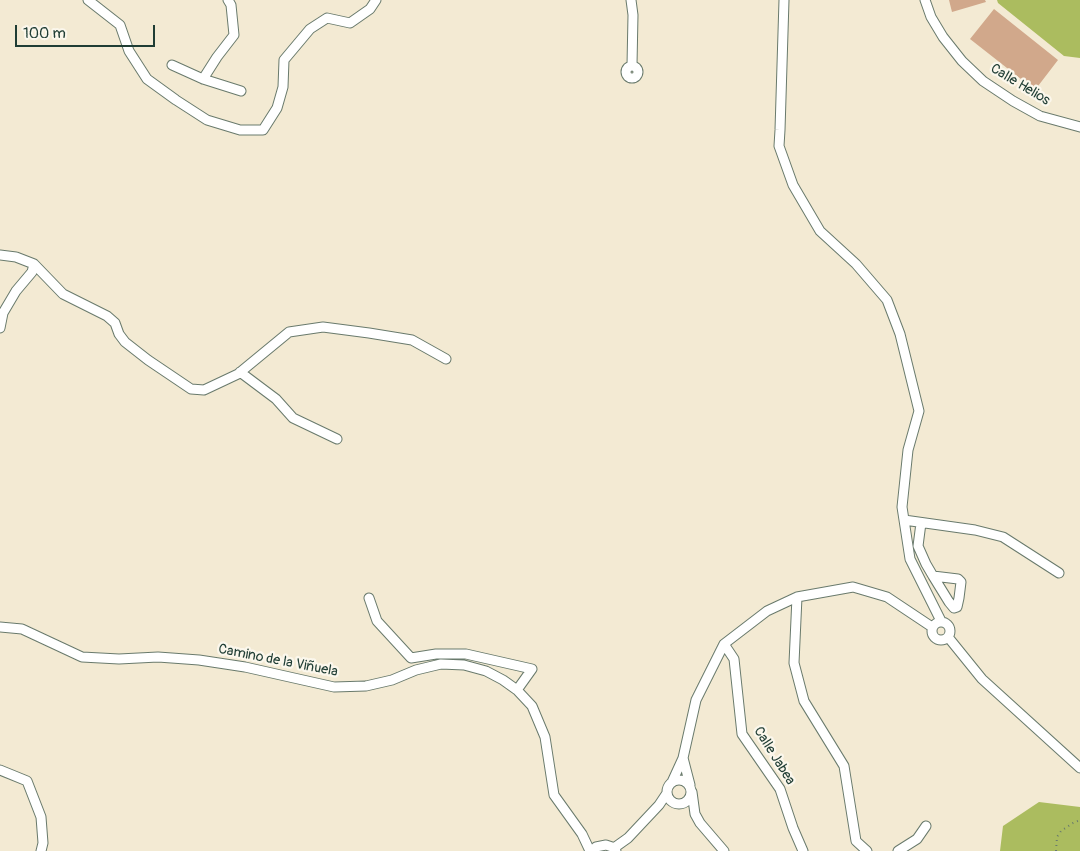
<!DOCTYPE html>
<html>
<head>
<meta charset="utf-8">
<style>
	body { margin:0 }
	#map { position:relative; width:1080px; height:851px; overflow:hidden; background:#f3ead3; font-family:Pangolin,sans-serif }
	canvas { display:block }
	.scale { position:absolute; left:15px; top:25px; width:140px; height:22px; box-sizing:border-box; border:2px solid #1f3d34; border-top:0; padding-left:6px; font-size:15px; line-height:18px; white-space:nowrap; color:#1f3d34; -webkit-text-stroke:4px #fbf7ec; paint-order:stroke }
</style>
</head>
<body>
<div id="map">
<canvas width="1080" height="851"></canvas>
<div class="scale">100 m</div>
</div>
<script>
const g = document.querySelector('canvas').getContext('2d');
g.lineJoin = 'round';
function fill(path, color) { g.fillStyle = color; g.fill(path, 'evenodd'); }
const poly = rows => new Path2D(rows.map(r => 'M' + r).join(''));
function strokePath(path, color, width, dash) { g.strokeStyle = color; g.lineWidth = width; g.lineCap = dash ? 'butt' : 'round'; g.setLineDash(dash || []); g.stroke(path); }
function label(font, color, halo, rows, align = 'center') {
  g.font = font + ' Pangolin,sans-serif'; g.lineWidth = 4.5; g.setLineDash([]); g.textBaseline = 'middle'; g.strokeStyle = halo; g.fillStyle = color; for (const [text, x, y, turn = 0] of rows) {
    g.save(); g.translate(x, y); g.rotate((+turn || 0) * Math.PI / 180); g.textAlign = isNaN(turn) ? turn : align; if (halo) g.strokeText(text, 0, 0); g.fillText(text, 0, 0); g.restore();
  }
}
fill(poly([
	[997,0,1080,0,1080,58,1064,56,998,3],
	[1039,802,1080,807,1080,851,1000,851,1003,826]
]), '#abbc5f');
fill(poly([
	[949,0,985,0,986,2,952,12],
	[994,9,1058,60,1035,90,970,39]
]), '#d1a88b');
const minor = poly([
	[88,0,120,25,129,51,147,79,176,100,207,120,240,130,263,130,277,108,283,87,284,60,310,29,327,18,350,23,370,9,376,0],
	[631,0,633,15,632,65],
	[784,0,780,130,779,146,793,185,820,231,856,264,887,300,900,334,919,411,908,450,902,507,910,559,941,621],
	[925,0,931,17,943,37,962,61,983,81,1013,101,1040,116,1080,127],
	[172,65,203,79,241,91],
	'626 72a6 6 0 1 1 12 0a6 6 0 1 1-12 0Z',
	[203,79,217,57,234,35,231,5,228,0],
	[0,255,16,257,34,264,63,294,107,316,115,323,119,334,125,342,148,360,191,389,204,390,238,374,289,332,323,327,369,333,412,340,446,359],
	[0,328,3,313,16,291,32,272,34,264],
	[240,372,276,399,293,418,337,439],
	[904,520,975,530,1003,537,1059,573],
	[921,523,918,546,926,564,933,576,949,602,954,608,957,607,959,598,961,582,958,579,933,576],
	[797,597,794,663,804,701,844,766,856,841,867,851],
	[369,598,377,621,411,658,436,654,466,654,532,669,517,690],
	'932 631a9 9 0 1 1 18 0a9 9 0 1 1-18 0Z',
	[0,627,22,629,82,657,119,659,158,657,199,660,245,667,334,687,366,686,392,680,416,670,441,664,464,665,486,671,503,680,517,690,532,706,545,737,554,795,582,834,590,851],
	[948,637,982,679,1080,768],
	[724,644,734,659,742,734,780,789,793,828,803,851],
	[683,758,690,785],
	[0,770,27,781,41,817,43,843,41,851],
	'667 792a12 12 0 1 1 24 0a12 12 0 1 1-24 0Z',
	[672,782,683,758,696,700,724,644,767,611,797,597,853,587,887,597,932,627],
	[692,792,695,814,700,823,724,851],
	[614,848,628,838,659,805,667,793],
	[592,851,596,847,606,845,612,847,616,851],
	[898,851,917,839,926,826]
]);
strokePath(minor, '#697a6c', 11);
strokePath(poly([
	[1056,851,1057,837,1061,831,1073,823,1080,820]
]), '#697a6c', 2, [1, 4]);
strokePath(minor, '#fff', 9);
label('14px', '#1f3d34', '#fbf7ec', [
	["Calle Helios",1020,85,31],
	["Camino de la Viñuela",278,661,11],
	["Calle Jabea",774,756,58]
]);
</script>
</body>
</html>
